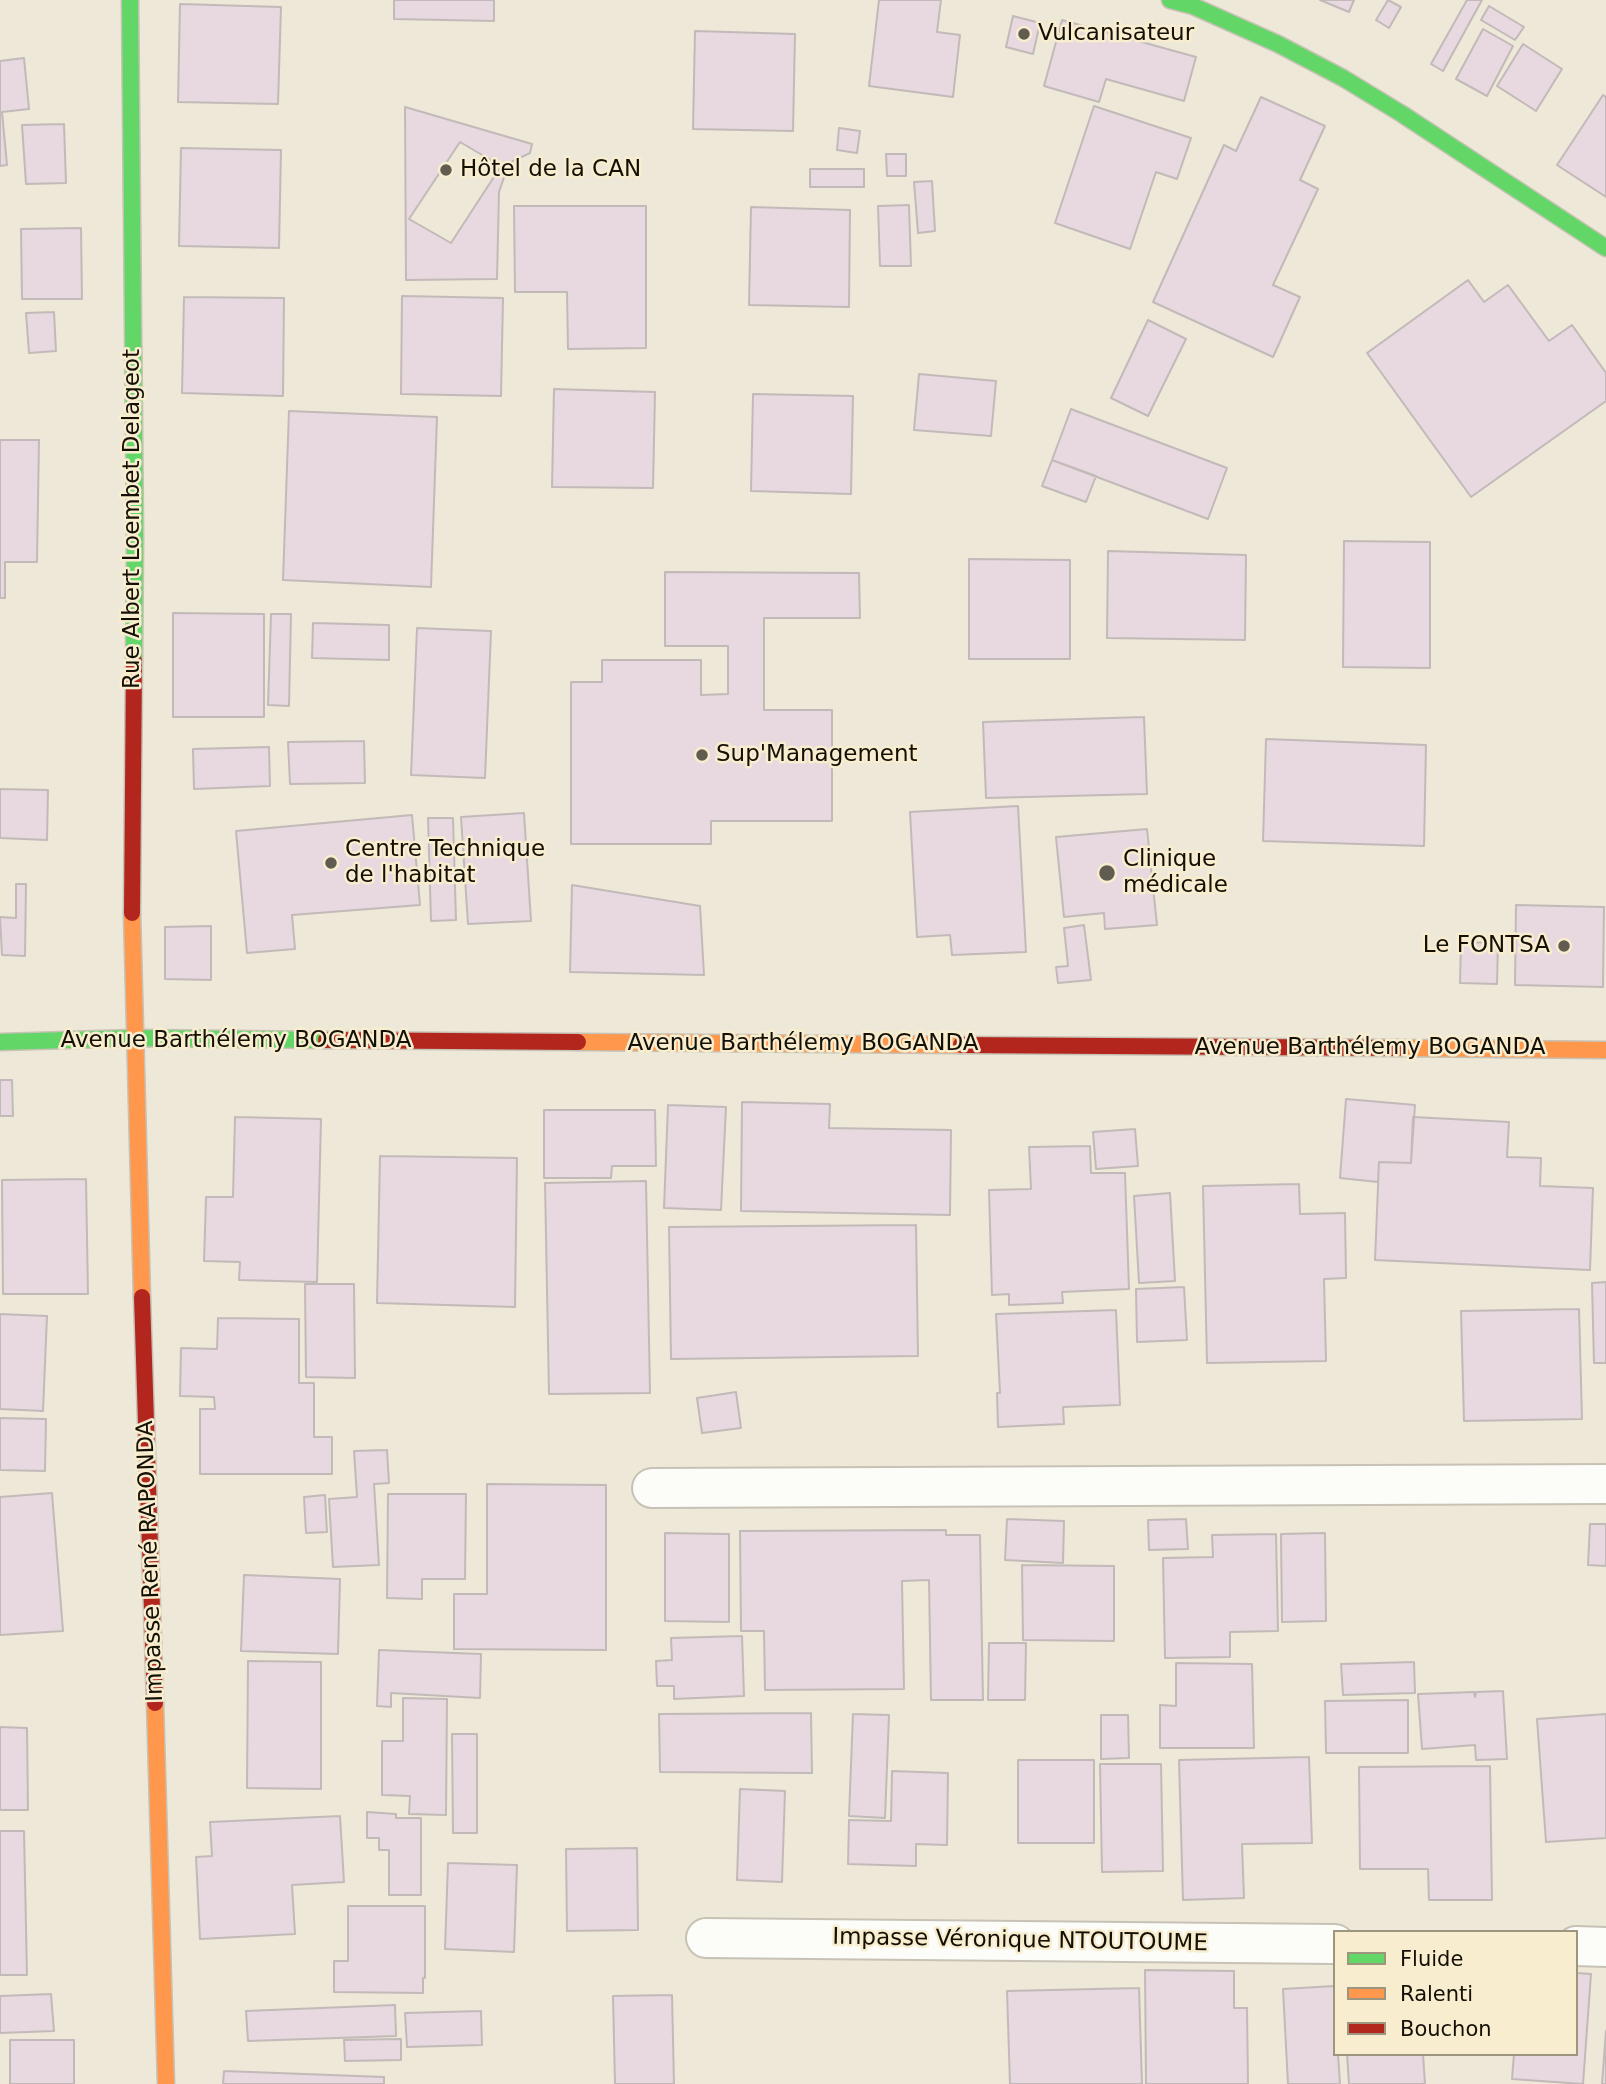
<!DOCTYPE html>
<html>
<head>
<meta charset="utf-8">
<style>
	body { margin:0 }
	#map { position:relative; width:1606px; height:2084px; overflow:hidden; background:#eee8d8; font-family:"DejaVu Sans",sans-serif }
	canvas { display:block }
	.legend { position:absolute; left:1333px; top:1930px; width:245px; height:126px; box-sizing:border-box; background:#f8edce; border:2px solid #9d957e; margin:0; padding:9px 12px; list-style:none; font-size:21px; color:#141006 }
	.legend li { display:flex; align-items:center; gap:14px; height:35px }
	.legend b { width:35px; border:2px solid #9d957e }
</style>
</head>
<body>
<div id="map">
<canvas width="1606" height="2084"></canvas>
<ul class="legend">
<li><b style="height:9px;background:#63d668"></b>Fluide</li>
<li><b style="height:9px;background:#ff974d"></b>Ralenti</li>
<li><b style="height:9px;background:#b3261e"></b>Bouchon</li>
</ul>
</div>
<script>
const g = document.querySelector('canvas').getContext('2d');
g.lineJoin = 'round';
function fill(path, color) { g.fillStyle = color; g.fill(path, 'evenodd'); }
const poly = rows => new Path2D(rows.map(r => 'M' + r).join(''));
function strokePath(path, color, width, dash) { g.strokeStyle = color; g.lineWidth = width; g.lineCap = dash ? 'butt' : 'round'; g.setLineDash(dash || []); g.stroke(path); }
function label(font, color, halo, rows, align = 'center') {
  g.font = font + ' "DejaVu Sans",sans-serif'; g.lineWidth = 5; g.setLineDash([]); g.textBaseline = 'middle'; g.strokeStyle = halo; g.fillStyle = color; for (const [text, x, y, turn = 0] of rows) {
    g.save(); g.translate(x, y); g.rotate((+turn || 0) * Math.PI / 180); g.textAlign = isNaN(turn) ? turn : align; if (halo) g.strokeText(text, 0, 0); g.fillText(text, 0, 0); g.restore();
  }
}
const building = poly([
	[394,0,494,0,494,21,394,19,394,0],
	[879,0,941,0,937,32,960,35,953,97,869,86,879,0],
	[1320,0,1354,0,1349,12,1320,0],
	[1388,0,1401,7,1389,28,1376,20,1388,0],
	[1467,0,1482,0,1443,71,1431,64,1467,0],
	[180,4,281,7,278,104,178,102,180,4],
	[1489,6,1524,27,1515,40,1481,20,1489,6],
	[1013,16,1040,23,1033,54,1006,47,1013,16],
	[1062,20,1196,57,1184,101,1106,79,1099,102,1044,86,1062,20],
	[1483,29,1513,46,1487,96,1456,79,1483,29],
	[695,31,795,34,793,131,693,129,695,31],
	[1523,44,1562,69,1536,111,1497,86,1523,44],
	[24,58,29,109,2,112,7,165,0,166,0,61,24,58],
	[1603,95,1606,97,1606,197,1557,165,1603,95],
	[1261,97,1325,126,1300,180,1318,189,1273,285,1300,297,1273,357,1153,302,1224,145,1236,151,1261,97],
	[1094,106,1191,138,1177,179,1156,172,1130,249,1055,223,1094,106],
	[405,107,532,144,530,153,509,163,499,192,497,279,406,280,405,107],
	[460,142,501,166,451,243,409,219,460,142],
	[64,124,66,183,26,184,22,125,64,124],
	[839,128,860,131,857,153,837,150,839,128],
	[181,148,281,150,279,248,179,246,181,148],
	[886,154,906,154,906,176,887,176,886,154],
	[810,169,864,169,864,187,810,187,810,169],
	[932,181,935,231,918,233,914,182,932,181],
	[909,205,911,266,880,266,878,206,909,205],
	[514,206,646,206,646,348,568,349,567,292,515,292,514,206],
	[751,207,850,210,849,307,749,305,751,207],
	[81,228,82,299,22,299,21,229,81,228],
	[1468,280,1484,302,1508,285,1549,341,1572,325,1606,373,1606,401,1471,497,1367,353,1468,280],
	[402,296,503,298,501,396,401,394,402,296],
	[184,297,284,298,283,396,182,393,184,297],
	[54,312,56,351,29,353,26,313,54,312],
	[1148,320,1186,339,1148,416,1111,398,1148,320],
	[919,374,996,381,991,436,914,430,919,374],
	[554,389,655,392,653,488,552,487,554,389],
	[753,394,853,396,851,494,751,491,753,394],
	[1071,409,1227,468,1208,519,1052,460,1071,409],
	[289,411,437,417,431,587,283,580,289,411],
	[0,440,39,440,37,562,5,562,5,598,0,598,0,440],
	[1052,460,1096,476,1086,502,1042,486,1052,460],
	[1344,541,1430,542,1430,668,1343,667,1344,541],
	[1108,551,1246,555,1245,640,1107,638,1108,551],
	[969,559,1070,560,1070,659,969,659,969,559],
	[665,572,859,573,860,618,764,618,764,710,832,710,832,821,711,821,711,844,571,844,571,682,602,682,602,660,701,660,701,695,728,694,728,646,665,646,665,572],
	[173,613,264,614,264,717,173,717,173,613],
	[271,614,291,614,289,706,268,705,271,614],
	[313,623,389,625,389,660,312,658,313,623],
	[417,628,491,631,485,778,411,775,417,628],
	[1144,717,1147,794,986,798,983,722,1144,717],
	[1266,739,1426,745,1424,846,1263,841,1266,739],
	[364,741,365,783,290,784,288,742,364,741],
	[269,747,270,786,194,789,193,749,269,747],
	[0,789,48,790,47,840,0,838,0,789],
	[1018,806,1026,952,952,955,950,935,917,937,910,812,1018,806],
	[524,813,531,921,468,924,461,817,524,813],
	[412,815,420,905,292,915,295,949,247,953,236,831,412,815],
	[428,818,453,818,456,920,431,921,428,818],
	[1147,829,1157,925,1105,929,1104,913,1064,917,1056,837,1147,829],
	[16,884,26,884,25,956,2,955,0,917,16,918,16,884],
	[572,885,700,906,704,975,570,972,572,885],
	[1516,905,1604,907,1603,987,1515,985,1516,905],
	[1084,925,1091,980,1058,983,1056,967,1068,966,1064,928,1084,925],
	[211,926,211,980,165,979,165,927,211,926],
	[1461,942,1498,943,1497,984,1460,983,1461,942],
	[0,1080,12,1080,13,1116,0,1116,0,1080],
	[1346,1099,1415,1105,1411,1163,1379,1162,1378,1182,1340,1178,1346,1099],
	[742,1102,830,1104,829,1128,951,1130,950,1215,741,1211,742,1102],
	[668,1105,726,1107,721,1210,664,1208,668,1105],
	[544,1110,655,1110,656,1166,612,1166,611,1178,544,1178,544,1110],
	[235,1117,321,1119,317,1282,239,1280,240,1262,204,1261,206,1197,233,1197,235,1117],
	[1413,1117,1509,1122,1507,1157,1541,1158,1540,1186,1593,1188,1590,1270,1375,1260,1379,1162,1411,1163,1413,1117],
	[1135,1129,1138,1166,1096,1169,1093,1132,1135,1129],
	[1090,1146,1091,1173,1125,1173,1129,1289,1062,1292,1063,1303,1009,1305,1009,1294,992,1295,989,1190,1031,1189,1029,1147,1090,1146],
	[380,1156,517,1158,515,1307,377,1303,380,1156],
	[86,1179,88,1294,3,1294,2,1180,86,1179],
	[646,1181,650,1393,549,1394,545,1183,646,1181],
	[1299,1184,1300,1214,1345,1213,1346,1278,1324,1279,1326,1361,1207,1363,1203,1186,1299,1184],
	[1170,1193,1175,1281,1139,1283,1134,1196,1170,1193],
	[916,1225,918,1356,671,1359,669,1227,916,1225],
	[1606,1282,1606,1363,1594,1363,1592,1283,1606,1282],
	[305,1284,354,1284,355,1378,306,1377,305,1284],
	[1184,1287,1187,1340,1137,1342,1136,1289,1184,1287],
	[1579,1309,1582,1419,1464,1421,1461,1311,1579,1309],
	[1116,1310,1120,1405,1063,1407,1064,1424,998,1427,997,1393,1000,1393,996,1314,1116,1310],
	[0,1314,47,1316,43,1411,0,1409,0,1314],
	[218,1318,299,1319,299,1383,314,1383,314,1437,332,1437,332,1474,200,1474,200,1409,215,1409,214,1397,180,1396,181,1348,217,1349,218,1318],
	[736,1392,741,1428,702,1433,697,1398,736,1392],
	[0,1418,46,1419,45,1471,0,1470,0,1418],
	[387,1450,389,1483,374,1484,379,1565,333,1567,329,1499,357,1497,354,1451,387,1450],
	[487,1484,606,1485,606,1650,454,1649,454,1594,487,1594,487,1484],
	[52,1493,63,1631,0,1635,0,1497,52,1493],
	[388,1494,466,1494,465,1579,422,1579,422,1599,387,1598,388,1494],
	[325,1495,327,1532,306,1533,304,1497,325,1495],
	[1007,1519,1064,1521,1063,1563,1005,1560,1007,1519],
	[1186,1519,1188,1549,1149,1550,1148,1520,1186,1519],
	[1590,1524,1606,1524,1606,1566,1588,1565,1590,1524],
	[946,1530,946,1535,980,1535,983,1700,931,1700,929,1580,902,1581,904,1689,765,1690,764,1631,741,1631,740,1531,946,1530],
	[665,1533,729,1534,729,1622,665,1621,665,1533],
	[1325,1533,1326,1621,1282,1622,1281,1534,1325,1533],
	[1276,1534,1278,1631,1230,1632,1230,1657,1165,1658,1163,1558,1213,1557,1212,1535,1276,1534],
	[1022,1565,1114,1566,1114,1641,1023,1640,1022,1565],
	[244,1575,340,1579,338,1654,241,1651,244,1575],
	[742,1636,744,1696,674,1699,674,1686,657,1686,656,1661,672,1660,671,1638,742,1636],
	[989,1643,1026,1643,1025,1700,988,1700,989,1643],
	[379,1650,481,1654,480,1698,391,1693,391,1707,377,1706,379,1650],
	[248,1661,321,1662,321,1789,247,1788,248,1661],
	[1414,1662,1415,1693,1343,1695,1341,1664,1414,1662],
	[1176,1663,1252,1664,1254,1748,1160,1748,1160,1705,1176,1706,1176,1663],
	[1503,1691,1507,1759,1476,1760,1475,1745,1422,1749,1418,1694,1474,1692,1475,1697,1476,1692,1503,1691],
	[403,1698,447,1699,446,1815,409,1814,410,1796,382,1795,382,1741,403,1741,403,1698],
	[1408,1700,1408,1753,1326,1753,1325,1701,1408,1700],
	[811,1713,812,1773,660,1772,659,1714,811,1713],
	[853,1714,889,1715,885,1818,849,1816,853,1714],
	[1606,1714,1606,1838,1546,1842,1537,1719,1606,1714],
	[1101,1715,1128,1715,1129,1758,1101,1759,1101,1715],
	[0,1727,27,1728,28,1810,0,1810,0,1727],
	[452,1734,477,1734,477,1833,453,1833,452,1734],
	[1309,1757,1312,1843,1242,1844,1244,1898,1183,1900,1179,1760,1309,1757],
	[1018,1760,1094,1760,1094,1843,1018,1843,1018,1760],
	[1100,1764,1161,1764,1163,1871,1102,1872,1100,1764],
	[1490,1766,1492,1900,1429,1900,1428,1869,1360,1869,1359,1767,1490,1766],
	[892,1771,948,1773,947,1845,916,1844,916,1866,848,1864,849,1820,891,1821,892,1771],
	[740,1789,785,1791,782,1882,737,1880,740,1789],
	[367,1812,396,1814,396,1818,421,1818,421,1895,389,1895,389,1850,379,1850,379,1838,367,1838,367,1812],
	[340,1816,344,1882,292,1885,295,1934,200,1939,196,1857,212,1856,210,1822,340,1816],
	[0,1831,24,1831,27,1975,0,1975,0,1831],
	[637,1848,638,1930,567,1931,566,1849,637,1848],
	[448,1863,517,1865,514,1952,445,1949,448,1863],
	[348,1906,425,1906,425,1978,423,1978,423,1993,334,1992,334,1961,348,1961,348,1906],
	[1145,1970,1234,1971,1234,2008,1247,2008,1248,2084,1146,2084,1145,1970],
	[1576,1973,1591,1974,1583,2084,1512,2079,1514,2054,1576,2054,1576,1973],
	[1334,1986,1335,2054,1338,2054,1340,2084,1288,2084,1283,1989,1334,1986],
	[1139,1988,1142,2084,1010,2084,1007,1991,1139,1988],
	[51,1994,54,2031,0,2033,0,1996,51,1994],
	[672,1995,674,2084,615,2084,613,1996,672,1995],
	[395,2005,396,2036,248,2041,246,2011,395,2005],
	[481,2011,482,2045,407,2047,405,2013,481,2011],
	[1606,2031,1606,2084,1602,2084,1606,2031],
	[401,2039,401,2060,345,2061,344,2040,401,2039],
	[10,2040,74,2040,74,2084,10,2084,10,2040],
	[1347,2054,1423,2054,1425,2084,1349,2084,1347,2054],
	[224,2071,384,2077,384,2084,223,2084,224,2071]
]);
fill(building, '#e8d8df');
strokePath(building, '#c1bab8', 2);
const street = poly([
	[652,1488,1606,1484],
	[706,1938,1335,1944],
	[1576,1946,1606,1947]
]);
const fast = poly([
	[130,0,135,536,134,661],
	[1170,0,1193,6,1278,44,1343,78,1402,114,1606,248],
	[0,1042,135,1038,326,1040]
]);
const slow = poly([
	[132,913,142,1297],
	[578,1042,961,1045],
	[1398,1048,1606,1050],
	[155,1703,166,2084]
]);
const jam = poly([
	[132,913,134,661],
	[326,1040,578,1042],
	[961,1045,1398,1048],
	[142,1297,155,1703]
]);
strokePath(street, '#c7c2b5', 42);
strokePath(fast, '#c7c2b5', 19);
strokePath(slow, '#c7c2b5', 19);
strokePath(jam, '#c7c2b5', 19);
strokePath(street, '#fcfcf9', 38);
strokePath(fast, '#63d668', 16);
strokePath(slow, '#ff974d', 16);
strokePath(jam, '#b3261e', 16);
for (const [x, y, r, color] of [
	[1024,34,7,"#605c50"],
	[446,170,7,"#605c50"],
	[702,755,7,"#605c50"],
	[331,863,7,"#605c50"],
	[1107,873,9,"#605c50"],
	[1564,946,7,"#605c50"]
]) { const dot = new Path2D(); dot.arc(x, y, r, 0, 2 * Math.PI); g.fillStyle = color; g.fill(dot); strokePath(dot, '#f8edce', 2.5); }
label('23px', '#141006', '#f8edce', [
	["Vulcanisateur",1038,34],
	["Hôtel de la CAN",460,170],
	["Sup'Management",716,755],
	["Centre Technique",345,850],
	["de l'habitat",345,876],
	["Clinique",1123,860],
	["médicale",1123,886],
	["Le FONTSA",1550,946,"right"]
], 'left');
label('23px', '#141006', '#f8edce', [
	["Rue Albert Loembet Delageot",133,519,-90],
	["Avenue Barthélemy BOGANDA",236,1041],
	["Avenue Barthélemy BOGANDA",803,1044],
	["Avenue Barthélemy BOGANDA",1370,1048],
	["Impasse René RAPONDA",151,1561,-92],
	["Impasse Véronique NTOUTOUME",1020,1941,1]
]);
</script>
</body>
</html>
